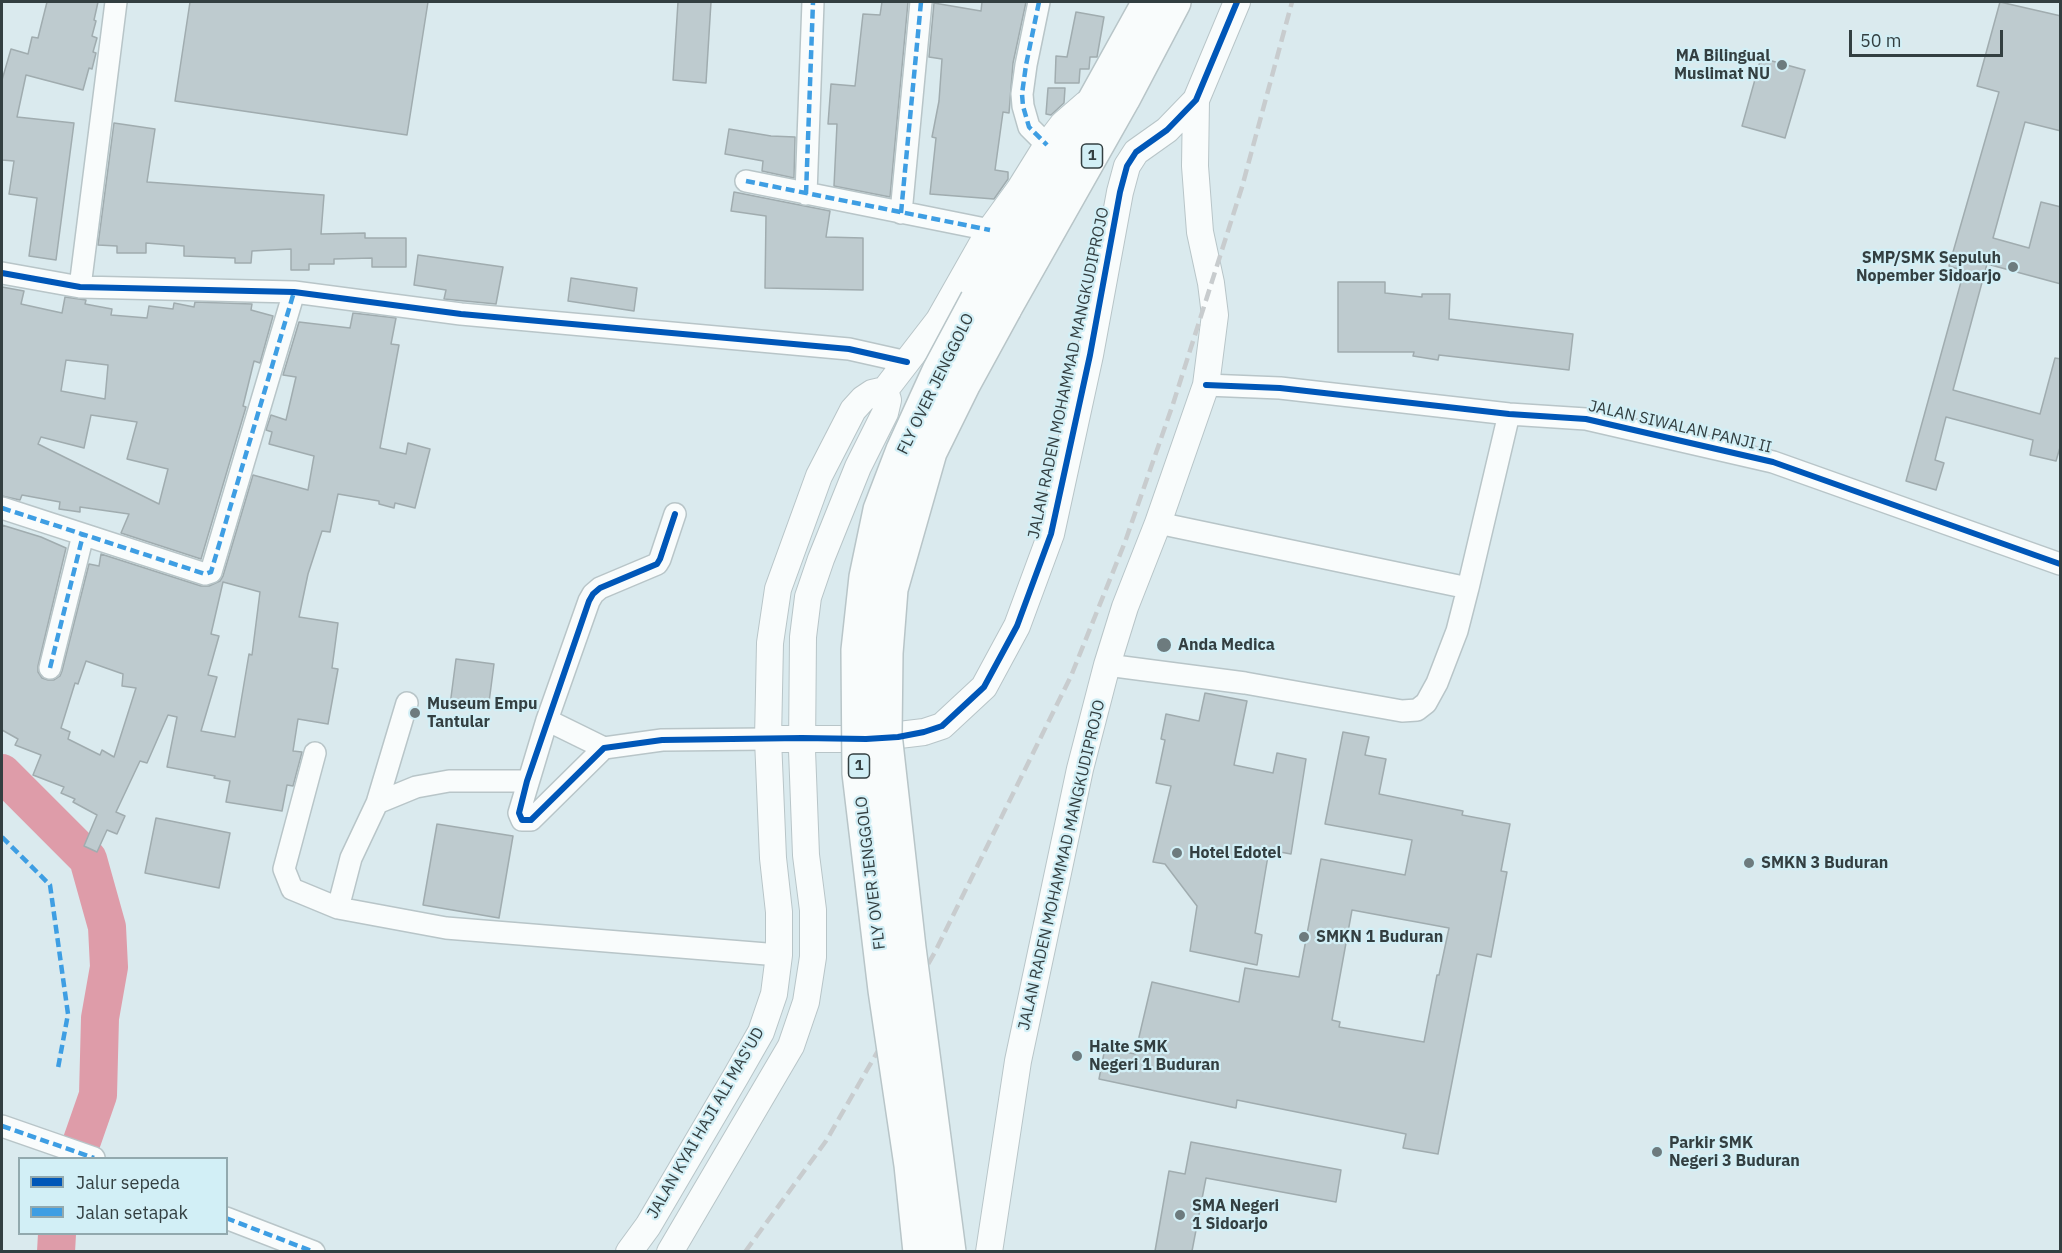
<!DOCTYPE html>
<html>
<head>
<meta charset="utf-8">
<style>
	body { margin:0 }
	#map { position:relative; width:2062px; height:1253px; overflow:hidden; background:#daeaee; font-family:"IBM Plex Sans",sans-serif }
	canvas { display:block }
	.frame { position:absolute; inset:0; border:3px solid #333f41; pointer-events:none }
	.legend { position:absolute; left:18px; top:1157px; width:210px; height:78px; box-sizing:border-box; background:#d2eff6; border:2px solid #92a9ae; margin:0; padding:8px 10px; list-style:none; font-size:18px; color:#333f41 }
	.legend li { display:flex; align-items:center; gap:12px; height:30px }
	.legend b { width:30px; border:2px solid #92a9ae }
	.scale { position:absolute; left:1849px; top:30px; width:154px; height:27px; box-sizing:border-box; border:3px solid #333f41; border-top:0; padding-left:8px; font-size:18px; line-height:21px; white-space:nowrap; color:#333f41; -webkit-text-stroke:4px #d2eff6; paint-order:stroke }
</style>
</head>
<body>
<div id="map">
<canvas width="2062" height="1253"></canvas>
<div class="frame"></div>
<ul class="legend">
<li><b style="height:8px;background:#0057b8"></b>Jalur sepeda</li>
<li><b style="height:8px;background:#3e9ee3"></b>Jalan setapak</li>
</ul>
<div class="scale">50 m</div>
</div>
<script>
const g = document.querySelector('canvas').getContext('2d');
g.lineJoin = 'round';
const poly = rows => new Path2D(rows.map(r => 'M' + r).join(''));
function strokePath(path, color, width, dash) { g.strokeStyle = color; g.lineWidth = width; g.lineCap = dash ? 'butt' : 'round'; g.setLineDash(dash || []); g.stroke(path); }
function fill(path, color) { g.fillStyle = color; g.fill(path, 'evenodd'); }
function label(font, color, halo, rows, align = 'center') {
  g.font = font + ' "IBM Plex Sans",sans-serif'; g.lineWidth = 4.5; g.setLineDash([]); g.textBaseline = 'middle'; g.strokeStyle = halo; g.fillStyle = color; for (const [text, x, y, turn = 0] of rows) {
    g.save(); g.translate(x, y); g.rotate((+turn || 0) * Math.PI / 180); g.textAlign = isNaN(turn) ? turn : align; if (halo) g.strokeText(text, 0, 0); g.fillText(text, 0, 0); g.restore();
  }
}
strokePath(poly([
	[2,773,88,859,107,927,109,967,100,1018,98,1095,76,1158],
	[56,1252,57,1234]
]), '#de9ca9', 38);
const building = poly([
	[47,2,98,2,94,20,96,21,92,36,97,38,93,52,96,53,92,69,89,68,83,90,26,75,17,117,74,123,56,260,29,256,37,198,9,194,14,161,2,160,2,80,11,49,28,54,32,37,38,38,47,2],
	[190,2,428,2,407,135,175,101,190,2],
	[678,2,711,2,706,83,673,80,678,2],
	[882,2,908,2,890,197,834,186,837,124,828,124,831,84,855,86,863,14,880,15,882,2],
	[982,2,1026,2,1013,63,1009,113,1003,112,995,170,1008,172,1008,179,994,199,930,194,936,138,932,137,939,101,942,59,929,57,934,3,981,11,982,2],
	[2000,2,2061,16,2061,131,2025,122,1993,238,2029,248,2041,202,2061,207,2061,284,1987,264,1953,390,2040,414,2055,358,2061,359,2061,444,2056,461,2030,455,2033,440,1946,417,1935,460,1944,463,1936,490,1906,481,1964,271,1949,266,1999,92,1977,86,2000,2],
	[1076,12,1104,17,1097,57,1090,57,1089,69,1080,69,1079,83,1055,83,1056,56,1067,57,1076,12],
	[1761,58,1805,70,1785,138,1742,126,1761,58],
	[1048,88,1065,88,1064,103,1051,115,1046,114,1048,88],
	[114,123,155,129,147,182,324,195,321,234,365,233,365,238,406,238,406,267,372,267,372,258,334,259,334,264,309,264,309,270,291,270,291,249,252,251,251,263,235,263,235,258,184,256,184,246,146,243,146,253,117,253,117,246,98,245,114,123],
	[729,129,771,136,795,137,794,178,762,171,763,161,725,154,729,129],
	[734,192,830,211,826,237,863,238,863,290,765,288,766,216,731,211,734,192],
	[418,255,503,267,496,304,444,299,446,290,414,285,418,255],
	[571,278,637,288,634,311,568,301,571,278],
	[1338,282,1385,282,1385,293,1422,297,1422,294,1450,294,1449,319,1573,334,1569,370,1439,355,1438,360,1413,356,1414,352,1338,352,1338,282],
	[2,287,24,291,21,304,62,313,65,297,86,300,85,304,112,309,111,315,147,318,149,306,173,309,174,303,194,307,195,302,252,304,251,310,273,316,260,363,254,361,243,406,246,407,201,559,121,533,129,514,80,507,80,512,59,509,60,502,22,495,20,500,2,496,2,287],
	[66,360,108,365,105,399,61,391,66,360],
	[91,415,137,422,127,459,168,469,159,504,38,444,41,437,84,448,91,415],
	[353,313,396,318,391,344,399,345,380,448,406,454,408,443,430,449,415,508,395,503,394,508,379,504,379,501,338,494,330,532,322,531,308,574,299,617,338,623,332,668,338,669,328,724,298,719,293,751,302,752,293,786,287,785,282,811,226,802,230,781,214,778,215,776,167,767,177,717,168,715,147,763,140,761,116,812,125,816,117,834,107,830,97,852,84,846,97,815,73,802,75,799,61,793,64,787,33,775,41,755,15,745,18,739,2,730,2,525,41,537,66,548,38,666,38,672,42,678,48,680,54,680,60,676,62,671,89,564,99,566,101,554,201,586,209,586,220,581,223,576,253,475,308,490,314,456,269,444,272,432,266,430,271,415,286,420,296,377,283,375,299,322,350,328,353,313],
	[223,582,260,592,252,655,249,654,235,737,201,731,217,677,208,675,219,636,211,634,223,582],
	[86,661,123,674,122,686,136,688,114,757,102,750,100,755,68,739,70,732,61,728,75,683,78,684,86,661],
	[456,659,494,664,488,710,450,705,456,659],
	[1205,693,1247,701,1234,765,1273,773,1277,753,1306,759,1291,854,1269,850,1255,933,1262,935,1257,965,1190,951,1197,906,1165,864,1153,862,1171,786,1156,783,1165,740,1161,739,1166,714,1199,721,1205,693],
	[1343,732,1369,737,1365,755,1386,759,1379,794,1463,811,1462,815,1510,824,1501,871,1507,872,1491,957,1477,954,1438,1154,1403,1148,1406,1134,1237,1100,1236,1108,1099,1079,1105,1048,1135,1054,1152,982,1239,1002,1245,968,1299,977,1321,859,1405,875,1412,840,1325,824,1343,732],
	[1352,910,1449,928,1439,975,1437,975,1424,1042,1339,1027,1340,1022,1332,1020,1352,910],
	[156,818,230,833,219,888,145,873,156,818],
	[437,824,513,836,499,918,423,905,437,824],
	[1191,1142,1341,1170,1336,1202,1206,1178,1192,1251,1155,1251,1169,1171,1185,1174,1191,1142]
]);
fill(building, '#becbcf');
strokePath(building, '#a0acaf', 1.5);
const minor = poly([
	[1039,2,1026,65,1022,94,1023,106,1029,127,1047,145],
	[746,181,990,230],
	[806,194,813,2],
	[901,213,921,2],
	[2,273,80,287,294,292,461,314,849,349,907,362],
	[80,287,116,2],
	[1206,385,1280,388,1509,414,1586,419,1773,462,2060,564],
	[2,508,205,574,211,572,294,292],
	[675,514,660,559,657,564,600,588,593,594,589,601,547,720,519,813,522,820,531,820,604,748,662,740,768,739],
	[1468,588,1509,414],
	[1107,665,1245,683,1402,711,1417,710,1426,703,1437,683,1457,631,1468,588,1158,523],
	[50,668,83,535],
	[407,703,377,803,351,858,338,908,446,928,779,955],
	[547,720,604,748],
	[315,753,284,869,292,889,338,908],
	[377,803,416,787,449,781,527,781],
	[2,1126,94,1158],
	[226,1218,314,1252]
]);
const tertiary = poly([
	[768,739,866,739,924,732,942,726,984,687,1017,626,1051,534,1090,355,1120,192,1127,166,1136,152,1167,130,1196,100,1237,2],
	[629,1252,648,1226,736,1076,761,1032,774,994,779,955,779,912,773,858,768,739,770,643,778,589,819,476,853,410,863,399,872,393,885,390],
	[670,1252,791,1046,806,1002,813,957,813,910,806,855,802,750,803,637,808,597,821,559,858,467,885,413,888,400,885,390,939,320,990,230,1019,190,1047,145,1063,124,1086,104],
	[989,1252,1018,1061,1080,769,1107,665,1125,607,1158,523,1206,385,1215,315,1211,283,1200,232,1195,166,1196,100]
]);
const trunk = poly([
	[977,300,1052,177,1149,2],
	[1005,308,1123,99,1174,2]
]);
strokePath(minor, '#b8c5c8', 24);
strokePath(tertiary, '#b8c5c8', 28);
strokePath(trunk, '#b8c5c8', 36);
strokePath(minor, '#f9fcfc', 21);
strokePath(tertiary, '#f9fcfc', 26);
strokePath(trunk, '#f9fcfc', 33);
strokePath(poly([
	[745,1252,826,1141,935,952,1071,676,1125,542,1173,404,1242,187,1292,2]
]), '#c8ccce', 4.5, [12, 6]);
const trunkBridge = poly([
	[920,1252,911,1165,885,990,859,773,858,650,866,577,880,510,903,450,939,371,977,300],
	[949,1252,909,948,885,734,886,653,891,589,930,452,964,383,1005,308]
]);
strokePath(trunkBridge, '#b8c5c8', 36, []);
strokePath(trunkBridge, '#f9fcfc', 33);
strokePath(poly([
	[1039,2,1026,65,1022,94,1023,106,1029,127,1047,145],
	[746,181,990,230],
	[806,194,813,2],
	[901,213,921,2],
	[2,508,205,574,211,572,294,292],
	[50,668,83,535],
	[2,837,50,885,68,1014,58,1068],
	[2,1126,94,1158],
	[226,1218,314,1252]
]), '#3e9ee3', 4.5, [9, 4.5]);
strokePath(poly([
	[2,273,80,287,294,292,461,314,849,349,907,362],
	[1206,385,1280,388,1509,414,1586,419,1773,462,2060,564],
	[675,514,660,559,657,564,600,588,593,594,589,601,527,781,519,813,522,820,531,820,604,748,662,740,802,738,866,739,898,737,924,732,942,726,984,687,1017,626,1051,534,1090,355,1120,192,1127,166,1136,152,1167,130,1196,100,1237,2]
]), '#0057b8', 6);
for (const [x, y, r, color] of [
	[1782,65,6,"#6d7b7e"],
	[2013,267,6,"#6d7b7e"],
	[1164,645,8,"#6d7b7e"],
	[415,713,6,"#6d7b7e"],
	[1177,853,6,"#6d7b7e"],
	[1749,863,6,"#6d7b7e"],
	[1304,937,6,"#6d7b7e"],
	[1077,1056,6,"#6d7b7e"],
	[1657,1152,6,"#6d7b7e"],
	[1180,1215,6,"#6d7b7e"]
]) { const dot = new Path2D(); dot.arc(x, y, r, 0, 2 * Math.PI); g.fillStyle = color; g.fill(dot); strokePath(dot, '#d2eff6', 2); }
for (const [x, y, w] of [
	[1092,156,21],
	[859,766,21]
]) { const box = new Path2D(); box.roundRect(x - w / 2, y - 12, w, 24, 4.5); g.fillStyle = '#d2eff6'; g.fill(box); strokePath(box, '#333f41', 1.5); }
label('bold 15px', '#333f41', null, [
	["1",1092,156],
	["1",859,766]
]);
label('bold 16px', '#333f41', '#d2eff6', [
	["MA Bilingual",1770,56,"right"],
	["Muslimat NU",1770,74,"right"],
	["SMP/SMK Sepuluh",2001,258,"right"],
	["Nopember Sidoarjo",2001,276,"right"],
	["Anda Medica",1178,645],
	["Museum Empu",427,704],
	["Tantular",427,722],
	["Hotel Edotel",1189,853],
	["SMKN 3 Buduran",1761,863],
	["SMKN 1 Buduran",1316,937],
	["Halte SMK",1089,1047],
	["Negeri 1 Buduran",1089,1065],
	["Parkir SMK",1669,1143],
	["Negeri 3 Buduran",1669,1161],
	["SMA Negeri",1192,1206],
	["1 Sidoarjo",1192,1224]
], 'left');
label('16px', '#333f41', '#d2eff6', [
	["JALAN RADEN MOHAMMAD MANGKUDIPROJO",1069,373,-78],
	["FLY OVER JENGGOLO",936,384,-64],
	["JALAN SIWALAN PANJI II",1680,427,13],
	["JALAN RADEN MOHAMMAD MANGKUDIPROJO",1062,865,-77],
	["FLY OVER JENGGOLO",871,873,-97],
	["JALAN KYAI HAJI ALI MAS'UD",706,1123,-60]
]);
</script>
</body>
</html>
